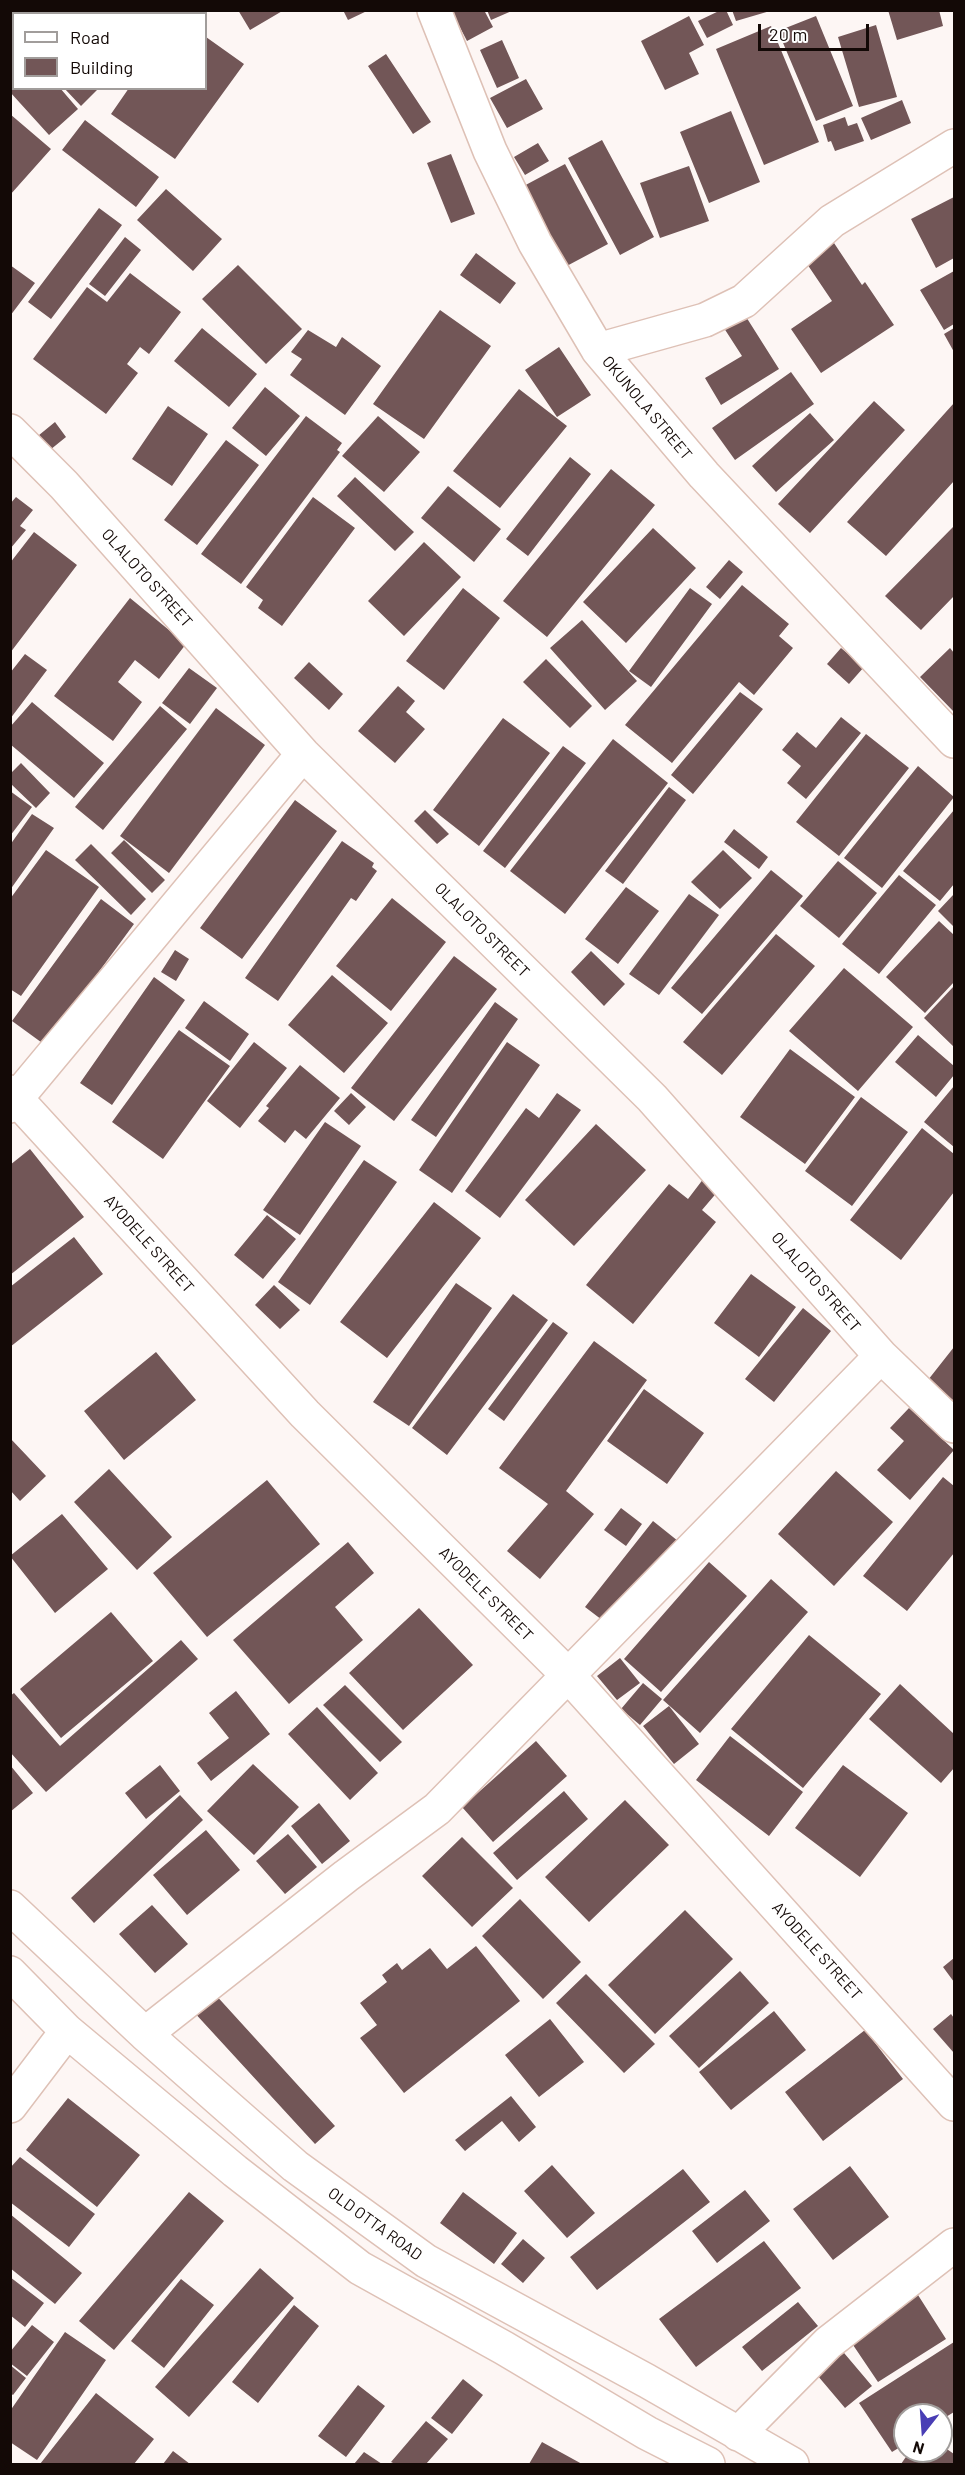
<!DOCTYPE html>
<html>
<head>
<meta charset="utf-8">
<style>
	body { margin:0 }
	#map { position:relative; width:965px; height:2475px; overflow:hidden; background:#fdf6f4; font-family:Barlow,sans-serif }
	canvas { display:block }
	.frame { position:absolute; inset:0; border:12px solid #130906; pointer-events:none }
	.legend { position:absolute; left:12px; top:12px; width:195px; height:78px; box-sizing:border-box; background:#fff; border:2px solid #a19d9b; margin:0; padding:8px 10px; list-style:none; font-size:18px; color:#130906 }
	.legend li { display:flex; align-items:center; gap:12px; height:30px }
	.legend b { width:30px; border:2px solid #a19d9b }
	.north { position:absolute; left:893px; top:2403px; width:60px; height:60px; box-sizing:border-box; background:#fff; border:2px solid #a19d9b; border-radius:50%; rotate:197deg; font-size:16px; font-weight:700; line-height:24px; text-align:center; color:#130906 }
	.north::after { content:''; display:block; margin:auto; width:21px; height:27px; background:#493eb5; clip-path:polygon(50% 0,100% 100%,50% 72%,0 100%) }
	.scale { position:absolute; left:758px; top:24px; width:111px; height:27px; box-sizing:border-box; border:3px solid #130906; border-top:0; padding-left:8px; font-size:18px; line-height:21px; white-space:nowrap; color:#130906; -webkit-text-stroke:4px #fff; paint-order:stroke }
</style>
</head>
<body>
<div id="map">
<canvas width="965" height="2475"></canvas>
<div class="frame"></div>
<ul class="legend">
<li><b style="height:8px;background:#fff"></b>Road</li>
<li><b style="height:16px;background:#725657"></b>Building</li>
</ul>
<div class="north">N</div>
<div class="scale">20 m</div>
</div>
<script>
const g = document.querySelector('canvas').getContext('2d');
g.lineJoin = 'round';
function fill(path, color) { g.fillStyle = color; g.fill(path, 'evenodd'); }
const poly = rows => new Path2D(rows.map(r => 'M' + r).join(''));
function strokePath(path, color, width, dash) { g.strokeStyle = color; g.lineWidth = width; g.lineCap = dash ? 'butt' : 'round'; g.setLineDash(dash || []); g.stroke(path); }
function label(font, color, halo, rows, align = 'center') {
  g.font = font + ' Barlow,sans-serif'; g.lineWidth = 6; g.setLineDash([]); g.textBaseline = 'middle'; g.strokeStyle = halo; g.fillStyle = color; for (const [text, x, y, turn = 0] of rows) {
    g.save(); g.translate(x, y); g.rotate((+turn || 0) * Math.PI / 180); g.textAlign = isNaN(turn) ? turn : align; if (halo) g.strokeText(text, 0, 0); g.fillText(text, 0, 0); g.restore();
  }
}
fill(poly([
	[87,10,160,10,157,14,91,14],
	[238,10,284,10,250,30],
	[343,10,369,10,348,20],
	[451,10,484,10,493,27,467,41],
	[487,10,514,10,491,20],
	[721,10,726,10,733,25,707,38,698,21],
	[732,10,770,10,770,11,736,21],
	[888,10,939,10,943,26,897,40],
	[689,16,704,45,689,53,699,74,665,90,641,41],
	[816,16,853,106,816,121,778,31],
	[876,25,897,97,859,107,838,37],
	[771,26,819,142,764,165,716,49],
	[14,30,14,88,60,88,78,109,49,135,10,92,10,72,13,70,10,66,10,33],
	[206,37,244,64,175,159,111,114,129,88,206,88],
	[502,40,519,78,497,88,480,50],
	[386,54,431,122,413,134,368,66],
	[526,79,543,109,507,128,490,98],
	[64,88,99,88,81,106],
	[902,100,911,123,871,140,861,118],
	[731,111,760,182,709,203,680,132],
	[10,114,51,149,10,195],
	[845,117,848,126,857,123,864,141,835,151,831,141,828,142,823,125],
	[85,120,159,177,136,207,62,150],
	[602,140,654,237,620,255,568,158],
	[538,143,549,161,525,175,514,157],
	[451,154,475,214,451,223,427,163],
	[565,164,608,244,563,268,520,188],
	[689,166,709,221,660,238,640,183],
	[166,189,222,239,193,271,137,220],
	[954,197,954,258,936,268,911,219],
	[99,208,122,225,51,319,28,302],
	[125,237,141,250,105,296,89,284],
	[830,237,862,285,865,282,894,325,821,373,791,329,832,301,801,255],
	[476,253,516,283,500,304,460,275],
	[10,265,35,283,10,316],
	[238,265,302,329,266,364,202,299],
	[954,271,954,324,944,330,920,290],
	[130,273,181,312,149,354,140,347,127,364,138,373,106,414,33,359,87,287,107,302],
	[440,310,491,346,424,439,373,404],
	[743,312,779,369,721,405,705,378,742,356,722,325],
	[202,328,257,374,229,407,174,361],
	[954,328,954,352,944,334],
	[308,330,336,347,342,337,381,366,345,415,290,375,302,359,291,352],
	[559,347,591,395,557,417,525,370],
	[791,372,814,404,735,460,712,428],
	[265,387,300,416,266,456,232,428],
	[519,389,567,426,500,508,453,471],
	[874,401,905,430,810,533,778,504],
	[954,403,954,481,886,556,847,522],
	[168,406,208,434,172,486,132,459],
	[810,413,834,440,776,492,752,466],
	[306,416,342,443,337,450,340,452,241,584,201,554],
	[378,416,420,452,384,492,342,456],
	[55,422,66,437,45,454,33,440],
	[226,440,259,465,197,545,164,520],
	[570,457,591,474,528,556,506,539],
	[611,469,655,505,547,637,503,601],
	[355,477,414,532,395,551,337,496],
	[448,486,501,529,474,562,421,518],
	[16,497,33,510,20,526,26,530,10,549,10,504],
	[313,497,355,528,282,626,258,608,263,600,246,587],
	[954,526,954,596,921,630,885,596],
	[653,528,696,568,626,643,583,602],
	[34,532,77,565,10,653,10,563],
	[424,542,461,577,404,636,368,601],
	[729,560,743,572,720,599,706,587],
	[742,585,789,624,779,636,793,648,754,695,739,682,672,763,625,725],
	[463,588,500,618,444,690,406,661],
	[690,588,712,604,651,687,629,671],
	[130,598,186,644,159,679,135,660,118,682,142,702,113,741,54,696],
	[582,620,637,681,605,710,550,648],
	[841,648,864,667,849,684,827,664],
	[950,648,954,653,954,712,920,677],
	[25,654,47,670,10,719,10,673],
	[546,659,592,706,570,728,523,682],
	[309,662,343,694,329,710,294,678],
	[189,668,217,688,190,724,162,703],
	[398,686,415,701,406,712,425,729,395,763,358,731],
	[740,692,763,709,693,794,671,775],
	[32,702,104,763,74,798,10,744,10,727],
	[160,706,187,729,103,830,75,807],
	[216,708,265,745,169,873,120,836],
	[841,717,861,733,806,799,787,783,801,766,782,750,797,732,816,748],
	[503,718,550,753,479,846,433,810],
	[866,734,909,768,839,856,796,822],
	[613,739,668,783,565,914,510,871],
	[563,746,586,763,505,868,483,851],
	[21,763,50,793,36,808,10,783,10,774],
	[918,766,954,797,882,888,844,858],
	[669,787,686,800,623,884,605,871],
	[10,791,32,807,10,836],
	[295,800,337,831,242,959,200,928],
	[425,810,449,834,437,844,414,821],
	[954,810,954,884,940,901,903,871],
	[32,814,54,828,10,890,10,845],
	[734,829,768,857,759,869,724,842],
	[124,840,165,880,152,893,111,853],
	[342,841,374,863,372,867,377,871,356,901,351,898,278,1001,245,978],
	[91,844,146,899,131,915,75,860],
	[46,850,99,887,21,996,10,989,10,899],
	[723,850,752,878,720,909,691,882],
	[838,861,877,893,839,938,800,906],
	[771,870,803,896,702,1014,671,988],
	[899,875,936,905,879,974,842,944],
	[626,887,659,911,618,964,585,939],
	[689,894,719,915,659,995,629,974],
	[954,894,954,927,938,911],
	[392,898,446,942,391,1011,336,966],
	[101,899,134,924,45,1045,12,1021],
	[939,921,954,935,954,982,925,1013,886,977],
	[776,934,815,966,722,1075,683,1042],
	[175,950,189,959,176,981,161,972],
	[591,951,625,984,604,1006,571,972],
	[454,956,497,989,394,1121,351,1088],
	[844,968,913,1027,858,1091,789,1031],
	[332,975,388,1023,344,1073,288,1025],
	[154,977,185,1000,112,1105,80,1083],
	[954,986,954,1047,924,1018],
	[204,1001,249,1034,230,1061,185,1028],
	[495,1002,518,1019,436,1137,411,1120],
	[179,1030,230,1066,163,1159,112,1122],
	[918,1035,954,1066,954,1075,936,1097,895,1062],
	[254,1042,287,1068,240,1128,207,1101],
	[507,1042,540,1065,452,1193,419,1170],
	[790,1049,855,1097,805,1164,740,1117],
	[300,1065,340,1098,306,1139,295,1130,285,1143,258,1121,269,1108,266,1106],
	[954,1086,954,1147,924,1122],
	[351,1093,366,1107,349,1125,334,1111],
	[557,1093,581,1110,500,1218,465,1191,526,1108,539,1118],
	[861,1097,908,1132,852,1206,805,1171],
	[325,1122,361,1146,300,1235,263,1210],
	[596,1124,646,1170,574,1246,525,1200],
	[922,1128,954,1154,954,1192,901,1260,850,1220],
	[30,1149,84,1217,10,1275,10,1165],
	[364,1160,397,1182,310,1305,278,1282],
	[704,1178,719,1190,702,1210,716,1222,633,1324,586,1285,669,1184,688,1199],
	[434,1202,481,1238,387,1358,340,1322],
	[267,1215,296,1239,263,1279,234,1255],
	[74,1237,103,1274,10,1347,10,1287],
	[751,1274,796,1307,759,1357,714,1323],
	[456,1283,492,1308,409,1426,373,1402],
	[274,1285,300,1310,280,1329,255,1305],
	[513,1294,548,1320,447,1455,412,1428],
	[803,1308,831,1331,774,1402,745,1379],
	[553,1322,568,1333,504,1421,488,1409],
	[594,1341,647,1380,566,1491,594,1514,540,1579,507,1551,548,1504,499,1468],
	[954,1347,954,1401,928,1380],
	[156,1352,196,1400,124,1460,84,1411],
	[644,1389,704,1433,667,1484,607,1441],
	[909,1408,954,1450,910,1500,877,1470,904,1441,890,1428],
	[10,1438,46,1476,20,1501,10,1490],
	[109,1469,172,1537,137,1570,74,1502],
	[836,1471,893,1522,834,1586,778,1534],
	[943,1477,954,1486,954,1553,907,1611,863,1576],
	[267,1480,320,1544,207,1637,153,1573],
	[621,1508,642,1524,626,1546,604,1530],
	[62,1514,108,1569,55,1613,10,1556],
	[653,1521,678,1541,610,1626,585,1607],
	[348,1542,374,1573,335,1607,363,1640,289,1704,233,1640],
	[709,1562,747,1596,661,1692,624,1659],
	[771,1579,808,1612,700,1733,663,1700],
	[419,1608,473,1665,403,1730,349,1673],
	[111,1612,153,1661,61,1738,20,1689],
	[809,1635,881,1694,803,1788,731,1729],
	[181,1640,198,1659,46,1792,10,1752,10,1696,14,1693,60,1746],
	[620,1658,640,1683,617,1700,597,1676],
	[643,1683,662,1699,640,1725,621,1709],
	[900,1684,954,1734,954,1768,941,1783,869,1719],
	[345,1685,402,1742,380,1762,323,1705],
	[236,1691,270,1734,211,1781,197,1763,229,1738,209,1713],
	[669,1706,699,1744,674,1764,643,1726],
	[317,1707,378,1773,350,1800,288,1734],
	[730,1736,803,1792,769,1836,696,1780],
	[536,1741,567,1776,493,1842,462,1807],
	[253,1764,299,1807,254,1855,207,1811],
	[10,1765,33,1793,10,1812],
	[160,1765,180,1791,146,1819,125,1793],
	[843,1765,908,1813,860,1877,795,1828],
	[564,1791,588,1819,517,1880,493,1853],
	[180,1795,203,1820,94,1923,71,1898],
	[625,1800,669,1845,589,1922,545,1877],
	[319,1803,350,1841,322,1864,291,1826],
	[206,1830,240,1870,187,1915,153,1875],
	[288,1834,317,1867,285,1894,256,1861],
	[462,1837,513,1888,472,1927,422,1876],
	[520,1899,581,1962,543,1999,482,1936],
	[152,1905,188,1944,155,1973,119,1934],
	[685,1910,733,1959,655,2034,608,1985],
	[476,1946,520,2001,404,2093,360,2038,377,2025,360,2003,387,1982,382,1975,397,1963,402,1970,430,1948,447,1969],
	[954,1958,954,1982,943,1967],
	[740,1971,769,2003,699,2068,669,2036],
	[586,1974,655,2044,624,2073,556,2003],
	[213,1992,335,2126,315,2144,192,2010],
	[774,2011,806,2050,731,2110,699,2072],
	[951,2014,954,2018,954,2053,933,2029],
	[550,2019,584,2062,539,2097,505,2055],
	[865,2030,903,2079,823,2141,785,2092],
	[511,2096,536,2127,519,2142,502,2121,465,2151,455,2140],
	[68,2098,140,2155,97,2207,26,2150],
	[20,2157,95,2214,69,2247,10,2202,10,2168],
	[552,2165,595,2213,567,2238,524,2191],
	[850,2166,889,2217,833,2260,793,2209],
	[683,2169,710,2202,597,2290,570,2257],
	[745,2190,770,2221,717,2263,692,2231],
	[189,2192,224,2221,114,2350,79,2321],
	[463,2192,517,2233,494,2264,440,2223],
	[10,2214,82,2273,55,2304,10,2268],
	[523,2239,545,2258,523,2283,501,2264],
	[764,2241,801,2288,696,2367,659,2319],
	[260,2268,294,2298,189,2417,155,2387],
	[10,2277,44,2303,25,2327,10,2315],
	[181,2279,214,2305,164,2368,131,2341],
	[918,2295,946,2339,878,2382,849,2339],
	[798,2302,818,2326,762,2371,742,2347],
	[294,2305,319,2326,258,2403,232,2382],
	[32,2325,54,2342,27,2376,10,2363,10,2352],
	[65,2332,106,2360,37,2460,10,2442,10,2411],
	[954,2342,954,2412,941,2420,941,2415,905,2415,905,2444,892,2452,859,2403],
	[839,2347,872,2386,845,2408,812,2369],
	[10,2365,26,2378,13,2395,10,2393],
	[463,2379,483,2395,452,2434,431,2418],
	[358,2385,385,2406,346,2457,318,2436],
	[96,2393,154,2439,134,2464,40,2464],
	[426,2421,448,2439,426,2464,395,2464,391,2462],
	[542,2442,582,2464,529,2464],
	[941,2445,954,2454,954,2464,901,2464,910,2451,941,2451],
	[173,2451,190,2464,163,2464],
	[364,2452,382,2464,354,2464]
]), '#725657');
const minor = poly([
	[434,10,490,151,535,243,598,350,704,475,954,741],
	[598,350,705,320,744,301,832,221,954,146],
	[10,431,64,485,303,754,652,1098,881,1356,954,1426],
	[10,1092,305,1414,567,1674,954,2104],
	[10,1106,303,754],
	[10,1907,145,2034,295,2166,426,2261,647,2381,792,2464],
	[10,1973,67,2031,235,2171,360,2268,504,2348,647,2433,708,2464],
	[145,2034,346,1876,437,1809,881,1356],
	[10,2106,67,2031],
	[738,2434,828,2343,954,2245]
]);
strokePath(minor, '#dec1b6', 36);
strokePath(minor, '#fff', 33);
label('16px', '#130906', '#fff', [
	["OKUNOLA STREET",647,408,50],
	["OLALOTO STREET",147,578,48],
	["OLALOTO STREET",482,930,45],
	["AYODELE STREET",149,1244,48],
	["OLALOTO STREET",816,1282,49],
	["AYODELE STREET",486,1594,45],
	["AYODELE STREET",817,1951,48],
	["OLD OTTA ROAD",375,2224,36]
]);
</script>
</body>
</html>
